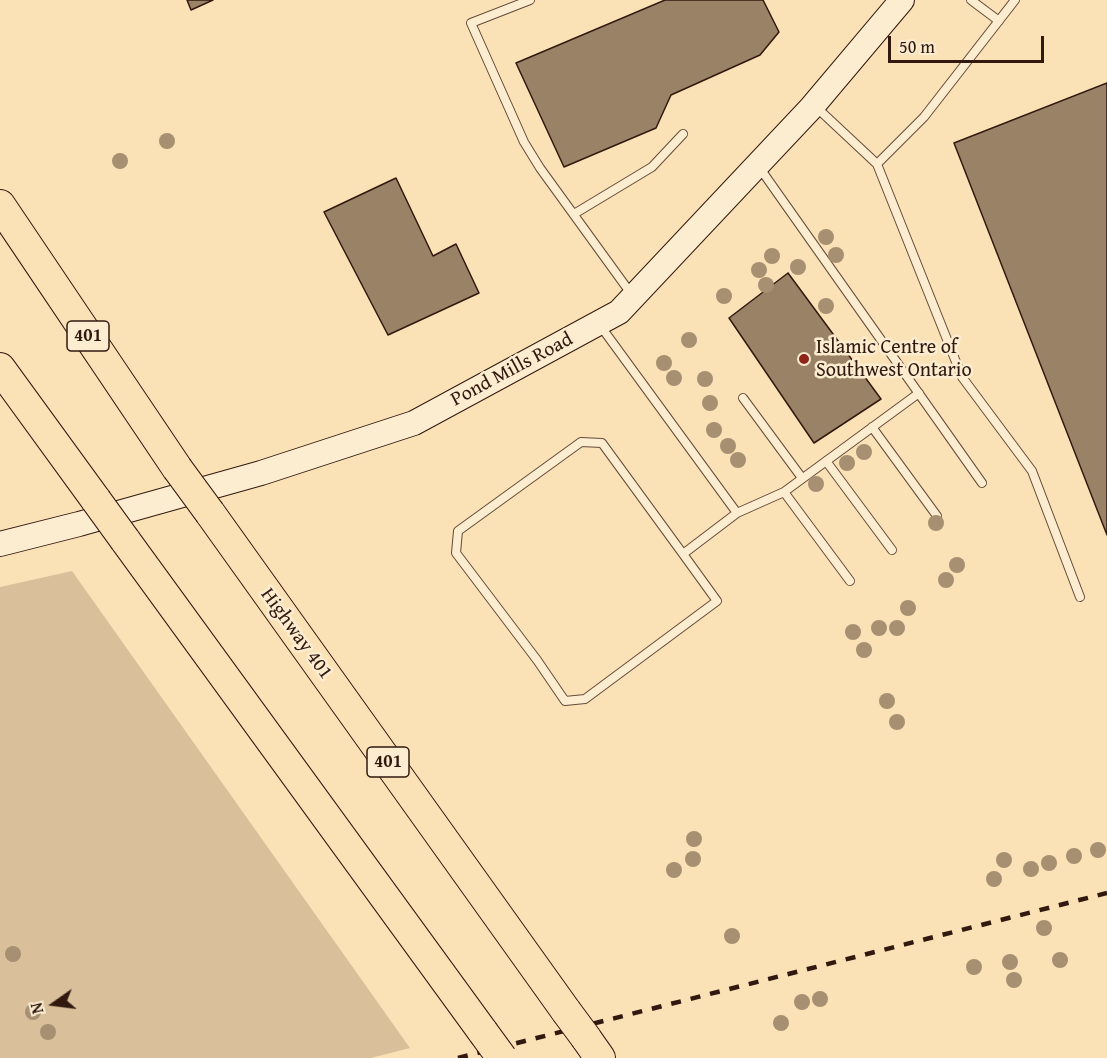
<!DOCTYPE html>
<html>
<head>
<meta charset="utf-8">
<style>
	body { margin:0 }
	#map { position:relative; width:1107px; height:1058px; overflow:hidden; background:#fbe2b6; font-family:"Gentium Book Plus",serif }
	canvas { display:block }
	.north { position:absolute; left:24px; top:974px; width:60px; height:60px; -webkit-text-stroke:4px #fcecd0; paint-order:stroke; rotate:256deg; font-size:16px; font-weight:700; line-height:24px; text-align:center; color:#31190f }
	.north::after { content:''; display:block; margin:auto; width:21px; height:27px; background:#31190f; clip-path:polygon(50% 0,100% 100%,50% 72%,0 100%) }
	.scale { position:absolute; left:888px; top:36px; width:156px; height:27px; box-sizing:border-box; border:3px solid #31190f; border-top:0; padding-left:8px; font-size:18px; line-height:21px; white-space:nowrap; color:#31190f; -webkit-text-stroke:4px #fcecd0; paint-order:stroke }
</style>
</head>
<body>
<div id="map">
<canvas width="1107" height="1058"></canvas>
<div class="north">N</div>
<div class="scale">50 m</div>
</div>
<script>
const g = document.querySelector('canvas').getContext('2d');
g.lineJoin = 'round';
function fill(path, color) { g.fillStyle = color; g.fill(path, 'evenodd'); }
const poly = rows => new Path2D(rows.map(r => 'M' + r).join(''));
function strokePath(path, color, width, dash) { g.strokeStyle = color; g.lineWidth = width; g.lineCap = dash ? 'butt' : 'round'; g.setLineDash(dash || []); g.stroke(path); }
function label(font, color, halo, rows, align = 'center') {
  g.font = font + ' "Gentium Book Plus",serif'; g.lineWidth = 5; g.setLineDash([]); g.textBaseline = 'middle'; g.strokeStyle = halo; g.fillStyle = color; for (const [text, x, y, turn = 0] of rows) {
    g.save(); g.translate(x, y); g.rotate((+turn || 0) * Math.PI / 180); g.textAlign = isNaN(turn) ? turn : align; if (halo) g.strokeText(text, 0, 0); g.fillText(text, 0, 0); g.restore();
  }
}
fill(poly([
	[72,571,410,1048,371,1058,0,1058,0,587]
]), '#d9c09a');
const building = poly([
	[187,0,213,0,191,10,187,0],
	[665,0,763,0,779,32,760,55,671,95,656,128,564,167,516,63,665,0],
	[1107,83,1107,535,954,143,1107,83],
	[396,178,433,256,456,244,479,293,388,335,324,212,396,178],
	[788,273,881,399,814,443,729,318,788,273]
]);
fill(building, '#9a8266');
strokePath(building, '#31190f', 1.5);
const service = poly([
	[530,0,471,23,524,142,540,168,632,295],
	[971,0,999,21],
	[815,106,877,164,924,117,1015,0],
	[877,164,962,377,1032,471,1080,597],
	[759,167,982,483],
	[574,214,652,167,683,134],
	[599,324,737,513],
	[743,398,802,478],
	[872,427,937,516],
	[826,461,892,550],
	[784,492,850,581],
	[683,554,602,443,581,442,458,531,456,553,537,660,565,701,585,699,717,601,683,554,737,513,784,492,919,393]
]);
const secondary = poly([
	[0,544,79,524,261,473,414,423,619,312,811,108,902,0]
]);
const motorway = poly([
	[0,205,177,468],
	[0,368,96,500],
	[210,513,566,1011],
	[125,540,483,1032],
	[586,1038,600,1058]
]);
strokePath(service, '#644b39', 10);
strokePath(secondary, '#31190f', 26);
strokePath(motorway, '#31190f', 32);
strokePath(service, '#fcecd0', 8);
strokePath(secondary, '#fcecd0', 24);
strokePath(motorway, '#fbe2b6', 30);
strokePath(poly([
	[458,1058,1107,893]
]), '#31190f', 4.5, [10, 10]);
const motorwayBridge = poly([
	[177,468,210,513],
	[96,500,125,540],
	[566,1011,586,1038],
	[483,1032,502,1058]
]);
strokePath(motorwayBridge, '#31190f', 32, []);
strokePath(motorwayBridge, '#fbe2b6', 30);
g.fillStyle = '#a78f71';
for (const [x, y] of [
	[167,141],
	[120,161],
	[826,237],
	[836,255],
	[772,256],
	[798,267],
	[759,270],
	[766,285],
	[724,296],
	[826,306],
	[689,340],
	[664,363],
	[674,378],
	[705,379],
	[710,403],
	[714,430],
	[728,446],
	[864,452],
	[738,460],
	[847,463],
	[816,484],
	[936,523],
	[957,565],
	[946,580],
	[908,608],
	[879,628],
	[897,628],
	[853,632],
	[864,650],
	[887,701],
	[897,722],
	[694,839],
	[1098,850],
	[1074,856],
	[693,859],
	[1004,860],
	[1049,863],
	[1031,869],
	[674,870],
	[994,879],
	[1044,928],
	[732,936],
	[13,954],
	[1060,960],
	[1010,962],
	[974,967],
	[1014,980],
	[820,999],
	[802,1002],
	[33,1012],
	[781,1023],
	[48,1032]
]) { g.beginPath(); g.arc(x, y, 8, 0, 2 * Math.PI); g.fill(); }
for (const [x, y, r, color] of [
	[804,359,6,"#8f2418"]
]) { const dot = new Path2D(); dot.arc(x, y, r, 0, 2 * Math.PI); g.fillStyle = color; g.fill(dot); strokePath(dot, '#fcecd0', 2); }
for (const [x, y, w] of [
	[88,336,42],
	[388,762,42]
]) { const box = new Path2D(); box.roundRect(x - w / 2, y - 15, w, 30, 4.5); g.fillStyle = '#fcecd0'; g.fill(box); strokePath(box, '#31190f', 1.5); }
label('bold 18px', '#31190f', null, [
	["401",88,336],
	["401",388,762]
]);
label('20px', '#31190f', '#fcecd0', [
	["Islamic Centre of",816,348],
	["Southwest Ontario",816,371]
], 'left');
label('20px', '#31190f', '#fcecd0', [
	["Pond Mills Road",512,370,-28],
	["Highway 401",296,634,54]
]);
</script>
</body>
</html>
